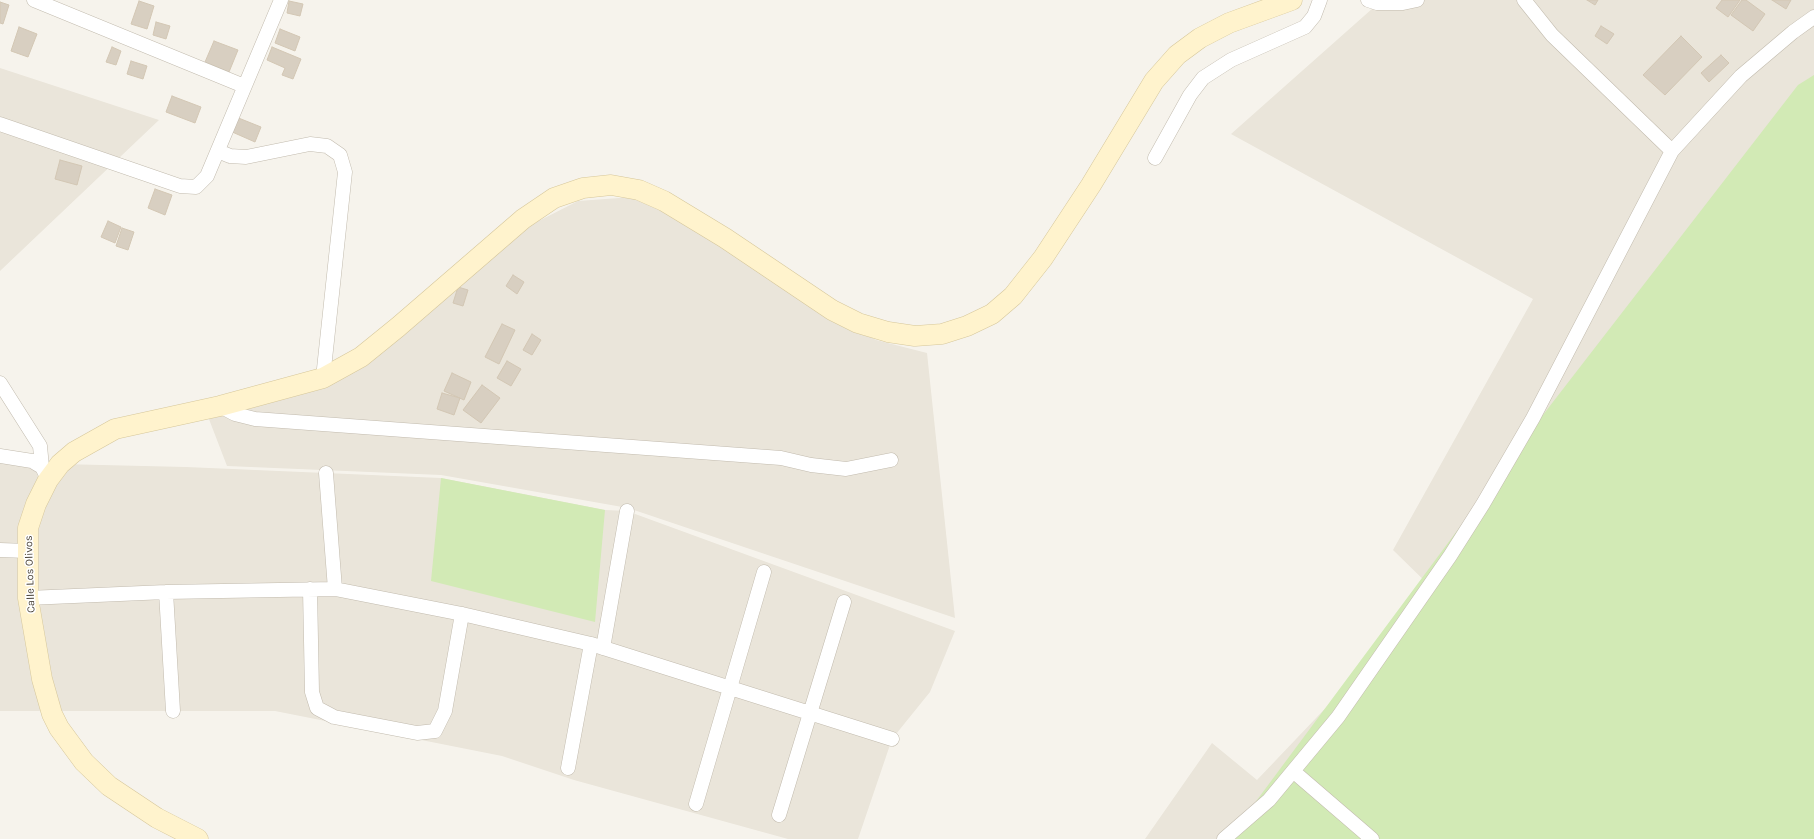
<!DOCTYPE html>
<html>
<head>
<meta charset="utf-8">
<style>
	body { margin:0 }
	canvas { display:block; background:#f6f3ec }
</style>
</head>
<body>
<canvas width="1814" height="839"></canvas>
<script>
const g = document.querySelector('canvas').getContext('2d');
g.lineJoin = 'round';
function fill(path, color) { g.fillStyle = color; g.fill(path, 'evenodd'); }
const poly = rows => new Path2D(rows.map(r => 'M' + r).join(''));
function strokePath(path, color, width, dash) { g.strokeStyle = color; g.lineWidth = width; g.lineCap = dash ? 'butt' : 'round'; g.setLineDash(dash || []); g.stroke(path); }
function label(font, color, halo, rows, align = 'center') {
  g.font = font + ' Karla,sans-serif'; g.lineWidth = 3; g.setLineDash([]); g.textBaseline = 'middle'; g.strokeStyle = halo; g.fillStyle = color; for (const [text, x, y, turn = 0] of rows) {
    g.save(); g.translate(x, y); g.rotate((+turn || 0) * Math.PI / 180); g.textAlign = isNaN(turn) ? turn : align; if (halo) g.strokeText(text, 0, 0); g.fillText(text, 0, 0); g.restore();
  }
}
fill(poly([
	[1382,0,1814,0,1814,153,1487,839,1145,839,1212,743,1257,780,1436,592,1393,550,1533,299,1231,134],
	[0,68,159,120,0,271],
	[633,197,674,215,793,294,876,340,927,353,955,618,628,508,441,475,227,466,207,414,333,382,525,228,578,201],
	[0,457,60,464,186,467,441,478,605,510,627,511,955,631,930,692,892,739,858,839,788,839,574,780,502,756,275,711,0,711]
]), '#eae5da');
fill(poly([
	[1814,75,1814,839,1228,839,1546,411,1798,85],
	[441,478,605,510,595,622,431,581]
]), '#d2eab5');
const building = poly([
	[1587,0,1598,0,1595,5,1587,0],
	[1722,0,1740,0,1728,17,1716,8,1722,0],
	[1742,0,1746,0,1765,14,1753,31,1731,15,1742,0],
	[1772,0,1791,0,1786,9,1772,0],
	[139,1,154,6,147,29,131,24,139,1],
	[289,1,303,4,300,16,287,13,289,1],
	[0,2,9,5,3,24,0,23,0,2],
	[156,22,170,26,166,39,153,35,156,22],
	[1601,26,1614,34,1607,44,1595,36,1601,26],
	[19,27,37,34,28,57,11,51,19,27],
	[280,29,300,37,295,51,275,43,280,29],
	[1681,36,1702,57,1665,95,1643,75,1681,36],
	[214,41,238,50,229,72,205,62,214,41],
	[112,47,121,51,116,65,106,62,112,47],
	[272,47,301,59,293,79,282,75,285,68,267,60,272,47],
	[1721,55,1729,63,1709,82,1701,73,1721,55],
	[131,61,147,66,143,79,127,74,131,61],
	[172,96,201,107,195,123,166,112,172,96],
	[236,117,261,127,255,142,230,131,236,117],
	[60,160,82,166,77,185,55,179,60,160],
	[155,189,172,195,165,215,148,208,155,189],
	[108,221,121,227,115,243,101,237,108,221],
	[122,228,134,232,128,250,116,246,122,228],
	[513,275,524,282,517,294,506,286,513,275],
	[458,287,468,290,463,306,453,303,458,287],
	[502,324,515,330,499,364,485,357,502,324],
	[532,334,541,340,532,355,523,350,532,334],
	[507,361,521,369,511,386,497,378,507,361],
	[452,373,471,382,464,400,444,391,452,373],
	[482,385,500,398,481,423,463,410,482,385],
	[442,393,460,398,454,415,437,409,442,393]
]);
fill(building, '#d8cfc1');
strokePath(building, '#d3c7b4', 1);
const street = poly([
	[34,0,244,86],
	[1368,0,1377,3,1403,3,1417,0],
	[1524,0,1552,35,1672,151],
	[0,124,180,186,196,187,207,176,281,0],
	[218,151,230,156,246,157,310,144,327,146,340,155,345,172,323,378],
	[1155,158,1190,95,1203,78,1231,60,1305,27,1314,16,1320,0],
	[0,383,40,446,42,467],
	[220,406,235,414,255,419,781,458,811,465,846,469,891,460],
	[0,456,32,461,42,467,45,473],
	[326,473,335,589],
	[0,550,27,551],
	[310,589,312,692,317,708,334,717,417,733,435,731,445,711,462,614],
	[166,592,173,711],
	[28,598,166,592,335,589,462,614,591,644,892,739],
	[603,648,627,511],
	[568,768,591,644],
	[1293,771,1372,839],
	[696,804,764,572],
	[779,815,844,602],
	[1224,839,1269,800,1338,717,1450,556,1483,504,1533,418,1672,151,1741,76,1793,32,1814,17]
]);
const secondary = poly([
	[198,839,157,818,109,786,84,762,59,728,52,714,42,679,28,598,28,528,36,504,48,480,60,464,74,452,115,429,220,406,323,378,361,357,398,327,523,219,554,198,583,188,611,185,639,190,664,201,725,238,832,310,858,323,888,332,915,336,942,334,967,326,992,314,1013,296,1043,258,1091,185,1154,81,1177,55,1200,38,1229,23,1292,0]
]);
strokePath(street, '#c2bbae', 15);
strokePath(secondary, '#d6c79b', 21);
strokePath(street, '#fff', 14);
strokePath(secondary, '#fff3cd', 20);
label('11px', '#4b4439', '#fff', [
	["Calle Los Olivos",30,574,-92]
]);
</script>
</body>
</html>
